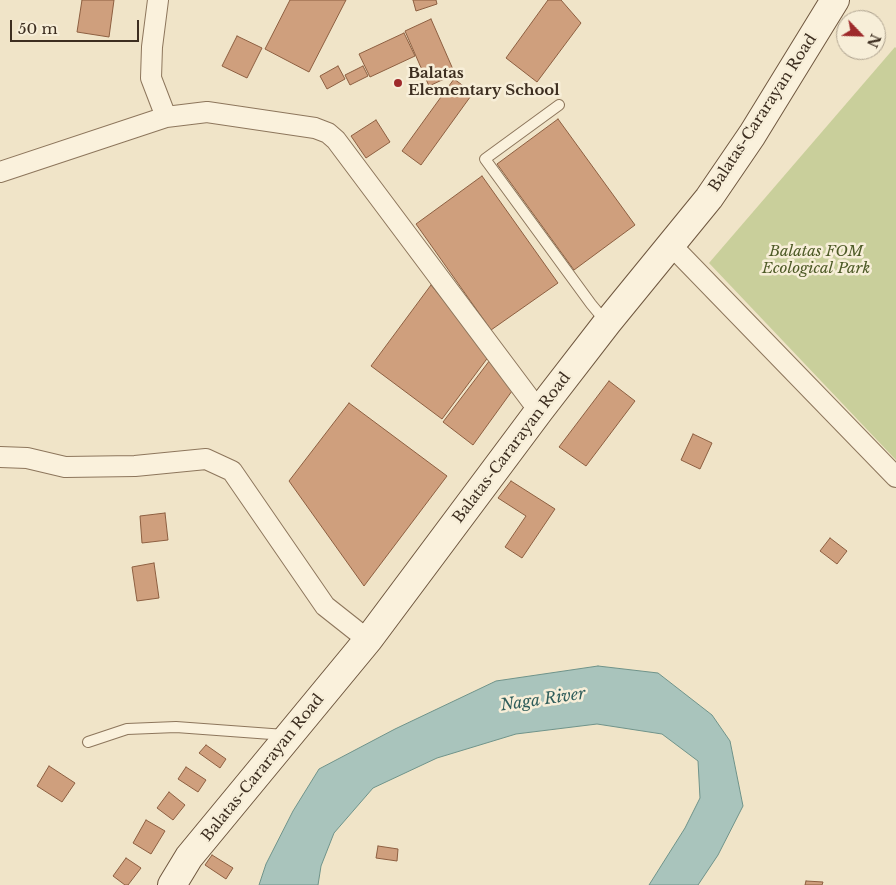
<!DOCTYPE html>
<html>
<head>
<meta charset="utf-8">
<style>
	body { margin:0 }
	#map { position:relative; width:896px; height:885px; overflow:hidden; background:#f0e4c8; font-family:"Libre Baskerville",serif }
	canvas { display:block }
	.north { position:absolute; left:836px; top:10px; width:50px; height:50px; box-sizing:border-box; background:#f7eed8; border:1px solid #ada18e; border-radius:50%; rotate:114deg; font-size:14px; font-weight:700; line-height:20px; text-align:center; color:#3d2e20 }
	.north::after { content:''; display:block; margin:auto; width:18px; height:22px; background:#9e2a2b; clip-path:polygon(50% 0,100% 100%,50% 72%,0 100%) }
	.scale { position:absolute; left:10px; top:20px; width:129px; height:22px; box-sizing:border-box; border:2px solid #3d2e20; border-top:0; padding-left:6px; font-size:15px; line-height:18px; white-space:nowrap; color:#3d2e20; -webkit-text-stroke:4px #f7eed8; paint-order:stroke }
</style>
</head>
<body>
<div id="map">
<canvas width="896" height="885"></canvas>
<div class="north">N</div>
<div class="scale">50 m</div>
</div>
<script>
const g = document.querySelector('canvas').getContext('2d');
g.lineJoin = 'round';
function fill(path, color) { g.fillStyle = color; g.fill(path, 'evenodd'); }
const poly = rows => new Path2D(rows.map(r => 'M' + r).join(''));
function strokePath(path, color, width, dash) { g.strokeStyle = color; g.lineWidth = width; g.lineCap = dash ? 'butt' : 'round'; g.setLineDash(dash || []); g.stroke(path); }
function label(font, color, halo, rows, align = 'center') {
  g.font = font + ' "Libre Baskerville",serif'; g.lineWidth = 5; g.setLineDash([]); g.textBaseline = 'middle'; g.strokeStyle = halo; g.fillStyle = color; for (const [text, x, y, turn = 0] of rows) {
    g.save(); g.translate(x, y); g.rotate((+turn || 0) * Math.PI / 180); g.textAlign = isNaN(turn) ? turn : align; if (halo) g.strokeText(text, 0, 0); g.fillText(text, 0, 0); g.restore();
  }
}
fill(poly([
	[895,47,896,48,896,460,709,263]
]), '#c9cf9b');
const water = poly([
	[598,666,658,673,712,715,730,741,743,806,718,855,698,885,649,885,685,828,700,798,698,761,662,734,597,724,516,734,437,758,373,788,334,833,321,866,318,885,259,885,266,864,293,811,319,769,395,729,496,681,598,666]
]);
fill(water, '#a9c4bc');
strokePath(water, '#6f938a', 1);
const building = poly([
	[82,0,114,0,109,37,77,32,82,0],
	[290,0,346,0,309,72,265,49,290,0],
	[413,0,436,0,437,4,416,11,413,0],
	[548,0,561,0,581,23,537,82,506,58,548,0],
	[431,19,455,74,429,86,405,31,431,19],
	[404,33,415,56,370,77,359,54,404,33],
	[237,36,262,48,247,78,222,66,237,36],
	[338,66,345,79,327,89,320,76,338,66],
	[363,66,368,76,350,85,345,75,363,66],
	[454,79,473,93,421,165,402,151,454,79],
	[558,119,635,225,574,270,497,164,558,119],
	[376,120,390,142,366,158,351,136,376,120],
	[482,176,558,283,491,330,416,224,482,176],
	[431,285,489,356,442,419,371,366,431,285],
	[490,360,512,391,473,445,443,422,490,360],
	[609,381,635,401,586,466,559,447,609,381],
	[349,403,447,476,364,586,289,481,349,403],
	[693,434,712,443,700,469,681,460,693,434],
	[511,481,555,509,522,558,505,547,526,516,498,498,511,481],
	[165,513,168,540,142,543,140,516,165,513],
	[830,538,847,551,837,564,820,551,830,538],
	[154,563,159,598,137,601,132,567,154,563],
	[206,745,226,759,220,768,199,753,206,745],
	[49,766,75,783,62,802,37,786,49,766],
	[186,767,206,780,198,792,178,779,186,767],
	[169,792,185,805,173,820,157,808,169,792],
	[146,820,165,831,151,854,133,843,146,820],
	[378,846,398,849,397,861,376,858,378,846],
	[212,855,233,868,226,879,205,865,212,855],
	[126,858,141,868,128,885,125,885,113,876,126,858],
	[806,881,823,882,822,885,805,885,806,881]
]);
fill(building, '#cf9f7d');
strokePath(building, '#8d5f41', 1);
const service = poly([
	[559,105,485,159,591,304,606,322],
	[88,742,127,729,176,727,285,735]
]);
const minor = poly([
	[158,0,152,47,151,78,166,117],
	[0,172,166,117,207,112,315,128,328,133,336,140,539,411],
	[670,244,896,477],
	[0,457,27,458,65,467,135,466,206,459,232,471,325,606,368,640]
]);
const secondary = poly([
	[172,885,189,857,368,640,539,411,607,323,709,198,752,135,835,0]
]);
strokePath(service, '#8d765c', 12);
strokePath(minor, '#8d765c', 22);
strokePath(secondary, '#6f573f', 30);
strokePath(service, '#faf1dc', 10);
strokePath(minor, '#faf1dc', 20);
strokePath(secondary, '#faf1dc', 28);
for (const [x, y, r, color] of [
	[398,83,5,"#9e2a2b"]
]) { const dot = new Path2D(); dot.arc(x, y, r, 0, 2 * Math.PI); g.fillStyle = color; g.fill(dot); strokePath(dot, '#f7eed8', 2); }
label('bold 15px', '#3d2e20', '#f7eed8', [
	["Balatas",408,74],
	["Elementary School",408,91]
], 'left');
label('15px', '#3d2e20', '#f7eed8', [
	["Balatas-Cararayan Road",763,113,-57],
	["Balatas-Cararayan Road",512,448,-53],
	["Balatas-Cararayan Road",263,768,-51]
]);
label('italic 15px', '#4d5a26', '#f7eed8', [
	["Balatas FOM",816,252],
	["Ecological Park",816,269]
]);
label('italic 16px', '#2f5d5a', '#f7eed8', [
	["Naga River",543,700,-8]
]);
</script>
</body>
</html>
